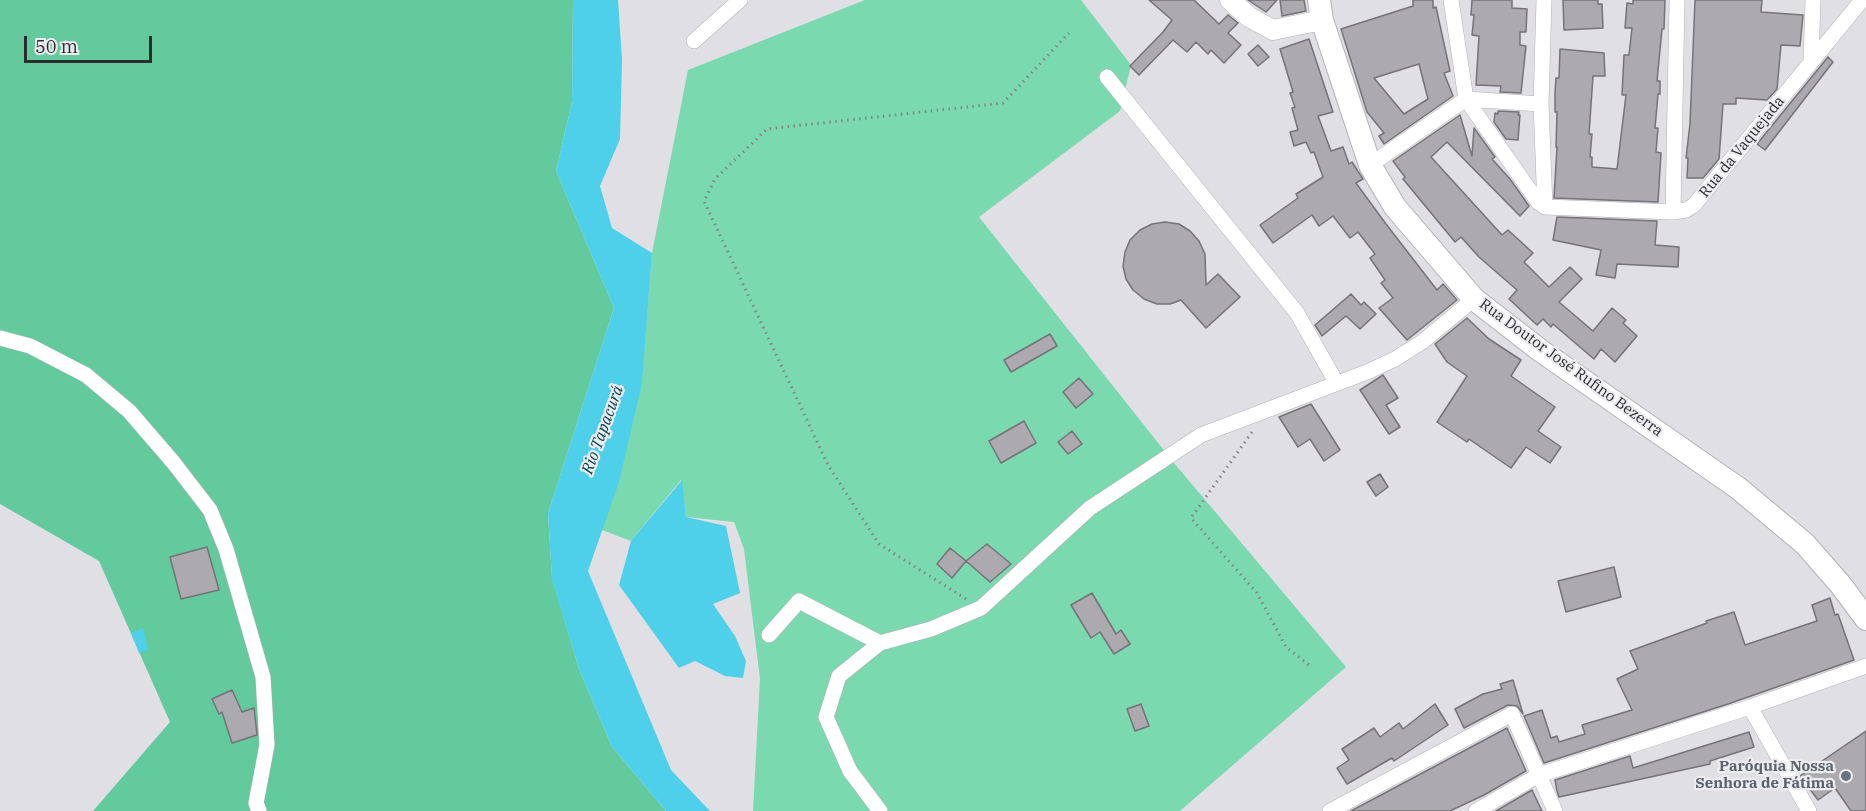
<!DOCTYPE html>
<html>
<head>
<meta charset="utf-8">
<style>
	body { margin:0 }
	#map { position:relative; width:1866px; height:811px; overflow:hidden; background:#e0dfe4; font-family:"IBM Plex Serif",serif }
	canvas { display:block }
	.scale { position:absolute; left:24px; top:36px; width:128px; height:27px; box-sizing:border-box; border:3px solid #2c2c2e; border-top:0; padding-left:8px; font-size:18px; line-height:21px; white-space:nowrap; color:#2c2c2e; -webkit-text-stroke:4px #ededf1; paint-order:stroke }
</style>
</head>
<body>
<div id="map">
<canvas width="1866" height="811"></canvas>
<div class="scale">50 m</div>
</div>
<script>
const g = document.querySelector('canvas').getContext('2d');
g.lineJoin = 'round';
function fill(path, color) { g.fillStyle = color; g.fill(path, 'evenodd'); }
const poly = rows => new Path2D(rows.map(r => 'M' + r).join(''));
function strokePath(path, color, width, dash) { g.strokeStyle = color; g.lineWidth = width; g.lineCap = dash ? 'butt' : 'round'; g.setLineDash(dash || []); g.stroke(path); }
function label(font, color, halo, rows, align = 'center') {
  g.font = font + ' "IBM Plex Serif",serif'; g.lineWidth = 4.5; g.setLineDash([]); g.textBaseline = 'middle'; g.strokeStyle = halo; g.fillStyle = color; for (const [text, x, y, turn = 0] of rows) {
    g.save(); g.translate(x, y); g.rotate((+turn || 0) * Math.PI / 180); g.textAlign = isNaN(turn) ? turn : align; if (halo) g.strokeText(text, 0, 0); g.fillText(text, 0, 0); g.restore();
  }
}
fill(poly([
	[865,0,1081,0,1131,65,1120,111,979,217,1174,463,1346,667,1180,811,753,811,760,679,744,549,734,522,686,517,681,480,631,541,602,530,642,377,652,253,688,70]
]), '#7ad9ae');
fill(poly([
	[0,0,573,0,572,102,556,171,614,308,548,513,552,578,579,669,612,747,666,811,93,811,170,722,99,561,0,504]
]), '#63ca9d');
fill(poly([
	[573,0,618,0,622,60,620,139,600,186,612,228,652,253,642,383,619,482,588,571,671,770,710,811,666,811,612,747,579,669,552,579,548,513,614,308,556,171,572,102],
	[682,480,686,517,726,526,740,593,713,604,735,636,746,661,743,678,725,676,695,661,679,668,619,585,631,541],
	[143,628,148,650,139,653,131,633]
]), '#4fd0ea');
const building = poly([
	[1149,0,1194,0,1219,24,1228,15,1238,23,1228,33,1241,45,1224,63,1211,50,1208,54,1196,42,1187,52,1173,40,1139,75,1130,66,1163,32,1172,20,1149,0],
	[1248,0,1277,0,1266,12,1248,0],
	[1280,0,1304,0,1306,11,1282,16,1280,0],
	[1413,0,1433,0,1433,8,1436,7,1450,71,1444,73,1453,96,1384,144,1379,136,1384,133,1367,112,1341,29,1413,6,1413,0],
	[1419,64,1428,99,1404,114,1374,78,1419,64],
	[1472,0,1512,0,1512,8,1527,9,1526,32,1520,32,1520,45,1526,46,1521,93,1500,92,1501,86,1476,85,1479,36,1472,35,1474,15,1471,15,1472,0],
	[1563,0,1598,0,1598,4,1602,4,1603,28,1564,30,1563,0],
	[1633,0,1665,0,1664,29,1662,29,1657,81,1660,81,1660,94,1658,94,1655,128,1658,128,1656,152,1661,153,1658,202,1554,198,1557,147,1556,147,1557,112,1555,112,1555,93,1556,78,1559,78,1560,49,1604,53,1605,76,1593,76,1589,134,1592,134,1590,157,1592,157,1592,167,1617,169,1626,95,1622,95,1624,55,1629,55,1632,28,1625,28,1627,3,1633,4,1633,0],
	[1695,0,1762,0,1761,12,1803,15,1800,46,1781,45,1777,89,1767,100,1736,98,1736,104,1723,104,1719,159,1703,178,1687,178,1688,158,1686,158,1690,124,1695,0],
	[1309,39,1333,112,1318,116,1331,151,1343,147,1349,164,1352,162,1363,179,1356,183,1386,224,1437,290,1443,284,1457,300,1407,340,1379,308,1393,298,1381,283,1385,280,1370,258,1375,254,1358,232,1350,238,1333,216,1319,226,1312,215,1273,243,1260,225,1298,198,1296,194,1323,177,1314,152,1311,153,1306,142,1294,146,1290,132,1298,130,1292,108,1295,107,1290,93,1293,92,1280,49,1309,39],
	[1258,45,1269,57,1258,66,1248,54,1258,45],
	[1828,57,1833,62,1765,150,1757,144,1828,57],
	[1498,111,1519,112,1518,115,1520,115,1518,140,1506,139,1494,122,1495,113,1498,114,1498,111],
	[1460,115,1472,156,1474,128,1495,157,1492,159,1510,179,1529,206,1520,216,1447,142,1431,157,1502,235,1508,230,1533,253,1524,262,1549,287,1570,267,1582,279,1559,302,1593,331,1612,308,1626,320,1623,323,1637,336,1615,362,1601,349,1594,359,1553,324,1551,327,1543,319,1537,325,1509,299,1517,290,1479,257,1461,237,1455,242,1403,179,1405,177,1393,161,1460,115],
	[1557,217,1657,221,1655,245,1679,247,1678,267,1617,264,1615,278,1596,275,1601,250,1553,240,1557,217],
	[1165,222,1179,224,1190,231,1199,241,1205,254,1206,285,1218,274,1240,297,1206,328,1181,300,1170,304,1157,304,1144,299,1133,290,1126,279,1123,266,1125,252,1130,240,1140,230,1152,224,1165,222],
	[1351,294,1361,305,1364,302,1376,314,1360,329,1346,316,1322,336,1315,325,1351,294],
	[1467,318,1489,339,1521,360,1511,376,1555,407,1538,431,1561,447,1550,463,1526,447,1511,468,1469,439,1467,442,1437,422,1467,376,1447,362,1435,344,1467,318],
	[1050,334,1057,346,1011,372,1004,360,1050,334],
	[1383,375,1398,398,1386,405,1400,427,1389,434,1360,390,1383,375],
	[1079,378,1093,394,1076,408,1063,392,1079,378],
	[1311,404,1340,450,1324,461,1310,439,1298,447,1279,417,1311,404],
	[1024,421,1036,443,1001,463,989,441,1024,421],
	[1072,431,1082,444,1068,454,1058,442,1072,431],
	[1380,474,1388,487,1376,496,1367,482,1380,474],
	[987,544,1011,564,990,582,966,561,987,544],
	[207,547,219,590,181,599,170,557,207,547],
	[950,548,966,561,952,578,937,564,950,548],
	[1614,567,1621,597,1566,612,1558,581,1614,567],
	[1092,593,1116,634,1121,630,1130,644,1114,654,1100,632,1091,638,1071,605,1092,593],
	[1830,598,1835,615,1838,614,1854,660,1728,704,1544,763,1524,716,1542,710,1551,738,1557,736,1559,742,1585,734,1582,725,1632,710,1617,679,1638,669,1630,651,1707,623,1706,621,1734,612,1745,645,1817,621,1812,605,1830,598],
	[1513,680,1523,714,1517,706,1508,705,1464,728,1455,709,1483,694,1502,689,1500,684,1513,680],
	[232,690,242,712,254,708,257,735,232,743,222,712,219,714,212,699,232,690],
	[1141,704,1149,726,1135,731,1127,709,1141,704],
	[1435,704,1448,725,1394,761,1392,758,1347,784,1337,768,1349,760,1342,749,1374,728,1380,737,1399,723,1403,729,1435,704],
	[1507,728,1526,771,1484,795,1450,811,1351,811,1507,728],
	[1866,731,1866,811,1851,811,1835,788,1818,800,1800,776,1866,731],
	[1749,732,1754,747,1710,761,1710,764,1559,797,1557,791,1555,780,1630,756,1633,768,1749,732],
	[1532,790,1542,811,1496,811,1532,790]
]);
fill(building, '#acaaae');
strokePath(building, '#757377', 1.5);
const minor = poly([
	[1451,0,1466,99,1538,202,1545,207],
	[1544,0,1541,104,1545,207],
	[694,41,740,0],
	[1811,61,1813,0],
	[1107,77,1297,313,1336,382],
	[1370,165,1466,99,1541,104],
	[1545,207,1673,212,1686,210,1694,205,1862,0],
	[1673,212,1677,0],
	[0,338,30,346,86,375,129,411,173,462,210,510,226,549,263,677,267,745,256,803,259,811],
	[769,635,799,601,880,643,931,629,981,608,1090,508,1201,435,1367,372,1395,359,1422,342,1474,299],
	[1750,707,1809,811],
	[880,811,850,771,826,717,839,676,880,643],
	[1330,811,1512,714,1555,811],
	[1476,811,1539,775,1750,707,1866,666]
]);
const tertiary = poly([
	[1230,0,1249,17,1273,30,1322,20]
]);
const secondary = poly([
	[1319,0,1322,20,1370,165,1395,207,1474,299,1541,351,1738,488,1805,544,1840,584,1866,619]
]);
strokePath(minor, '#b1b1b5', 16);
strokePath(tertiary, '#b1b1b5', 21);
strokePath(secondary, '#b1b1b5', 24);
strokePath(poly([
	[1252,432,1191,518,1257,593,1286,647,1309,665],
	[966,599,879,544,828,465,704,201,715,179,767,129,1003,103,1069,33]
]), '#858588', 3, [1.5, 4.5]);
strokePath(minor, '#fff', 15);
strokePath(tertiary, '#fff', 20);
strokePath(secondary, '#fff', 22);
for (const [x, y, r, color] of [
	[1846,776,6,"#6b7280"]
]) { const dot = new Path2D(); dot.arc(x, y, r, 0, 2 * Math.PI); g.fillStyle = color; g.fill(dot); strokePath(dot, '#ededf1', 2); }
label('15px', '#2c2c2e', '#ededf1', [
	["Rua da Vaquejada",1742,147,-51],
	["Rua Doutor José Rufino Bezerra",1571,368,36]
]);
label('bold 15px', '#5b616d', '#ededf1', [
	["Paróquia Nossa",1834,767],
	["Senhora de Fátima",1834,784]
], 'right');
label('italic 16px', '#07434e', '#ededf1', [
	["Rio Tapacurá",603,430,-70]
]);
</script>
</body>
</html>
